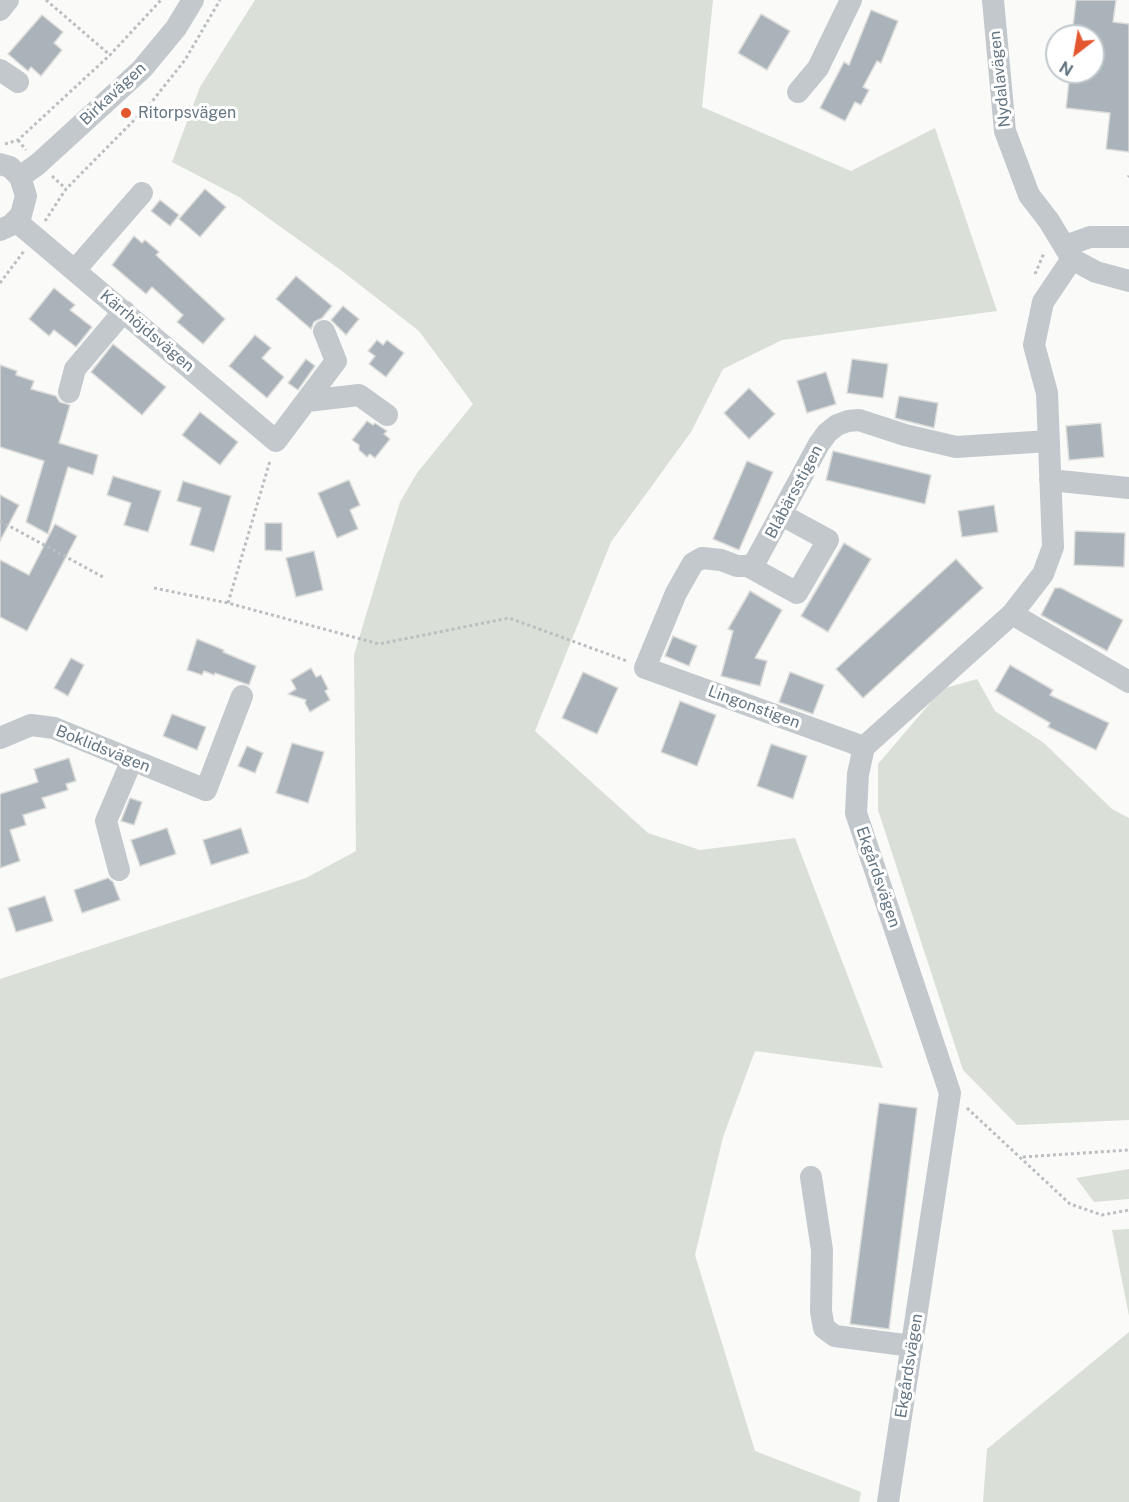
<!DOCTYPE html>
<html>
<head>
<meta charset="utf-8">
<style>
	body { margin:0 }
	#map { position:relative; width:1129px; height:1502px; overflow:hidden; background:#fafaf8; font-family:"Public Sans",sans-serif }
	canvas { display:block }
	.north { position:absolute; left:1045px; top:24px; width:60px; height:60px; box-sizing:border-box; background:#fff; border:2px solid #c1c8cd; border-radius:50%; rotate:211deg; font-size:16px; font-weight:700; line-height:24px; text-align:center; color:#657683 }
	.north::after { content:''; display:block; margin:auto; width:21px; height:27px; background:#e4572e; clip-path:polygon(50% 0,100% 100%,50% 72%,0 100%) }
</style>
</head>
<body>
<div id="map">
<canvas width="1129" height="1502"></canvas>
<div class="north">N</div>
</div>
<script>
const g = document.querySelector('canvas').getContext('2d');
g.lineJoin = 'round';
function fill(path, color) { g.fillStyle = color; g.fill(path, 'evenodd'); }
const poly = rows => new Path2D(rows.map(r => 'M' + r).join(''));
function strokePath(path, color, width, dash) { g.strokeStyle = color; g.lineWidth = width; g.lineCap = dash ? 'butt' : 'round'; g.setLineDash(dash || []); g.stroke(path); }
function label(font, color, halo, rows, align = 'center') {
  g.font = font + ' "Public Sans",sans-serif'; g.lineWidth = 6; g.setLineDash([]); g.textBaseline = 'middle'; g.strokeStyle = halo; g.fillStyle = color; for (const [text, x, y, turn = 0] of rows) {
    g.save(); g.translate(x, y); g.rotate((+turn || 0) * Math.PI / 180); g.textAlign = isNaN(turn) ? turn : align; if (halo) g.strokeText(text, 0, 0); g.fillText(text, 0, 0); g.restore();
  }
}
fill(poly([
	[255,0,713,0,702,107,851,171,935,128,997,311,782,340,723,369,691,432,611,542,535,731,648,833,700,850,795,838,883,1068,755,1051,723,1137,695,1255,755,1451,861,1492,859,1502,0,1502,0,979,306,878,356,851,354,655,400,502,417,473,473,404,419,331,342,271,239,197,172,162,200,87],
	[977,679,995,711,1044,743,1112,809,1129,818,1129,1120,1017,1125,963,1070,878,810,878,764,942,689],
	[1129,1169,1129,1199,1094,1202,1076,1178],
	[1129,1229,1129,1316,1112,1230],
	[1129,1332,1129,1502,983,1502,987,1449]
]), '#dadfd7');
const building = poly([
	[1076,0,1116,0,1113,22,1129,24,1129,152,1106,149,1110,113,1066,108,1070,72,1093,72,1093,36,1072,36,1076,0],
	[871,10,898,21,881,63,877,61,863,87,869,90,861,105,855,102,845,121,820,108,844,62,849,65,871,10],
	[761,14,790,31,767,70,738,53,761,14],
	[42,15,63,32,54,43,62,50,41,76,31,67,28,71,8,54,42,15],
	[205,189,226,207,200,237,179,219,205,189],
	[160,200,179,215,170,226,151,211,160,200],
	[134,236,142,243,145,240,159,252,156,255,225,319,203,344,177,322,183,315,152,287,146,294,112,265,134,236],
	[296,276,332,306,322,318,314,322,311,329,276,299,296,276],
	[54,288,75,305,70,310,92,327,76,347,54,330,49,336,29,319,54,288],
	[343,306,359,319,346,335,331,320,343,306],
	[255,335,271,348,262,358,284,377,267,398,229,366,255,335],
	[377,340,383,345,387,340,404,353,386,377,369,364,375,356,368,351,377,340],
	[113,344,166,387,142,415,91,372,113,344],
	[306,359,315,366,298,390,288,383,306,359],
	[852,359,888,364,883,398,847,393,852,359],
	[0,365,17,371,16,375,34,381,31,389,56,396,60,402,70,405,59,443,98,455,93,475,68,467,48,534,26,522,44,461,0,447,0,365],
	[826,372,836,404,807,413,797,381,826,372],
	[749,388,775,414,749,439,724,413,749,388],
	[899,396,938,403,934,428,895,418,899,396],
	[200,412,238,442,220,465,182,435,200,412],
	[367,421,373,425,375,423,387,431,384,434,390,439,375,458,370,454,367,457,359,450,359,445,352,440,367,421],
	[1101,423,1104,457,1069,460,1066,426,1101,423],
	[833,451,931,475,925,504,826,480,833,451],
	[747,461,773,472,739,550,713,539,747,461],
	[113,476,161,491,148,532,124,525,131,503,107,495,113,476],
	[349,480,360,505,350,510,358,529,337,538,318,493,349,480],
	[183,481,231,496,214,552,190,545,201,508,177,501,183,481],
	[0,495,19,505,0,541,0,495],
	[994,505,998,532,962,537,958,511,994,505],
	[265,523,282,523,282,551,265,550,265,523],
	[55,524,77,536,27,631,0,617,0,560,29,575,55,524],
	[1075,531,1125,533,1124,567,1074,565,1075,531],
	[844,543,871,559,828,632,801,616,844,543],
	[314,551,323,590,296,597,286,558,314,551],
	[956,559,983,588,863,698,836,669,956,559],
	[1055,588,1061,588,1123,620,1107,651,1041,615,1055,588],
	[750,591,782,610,755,658,767,661,760,686,721,676,733,631,728,629,750,591],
	[673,636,697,646,689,666,665,656,673,636],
	[197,639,224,650,223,652,256,666,249,685,215,673,214,675,204,671,202,675,187,670,197,639],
	[71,658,84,665,68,696,54,688,71,658],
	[1010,665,1053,690,1050,695,1109,723,1096,750,1048,727,1050,723,995,691,1010,665],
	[311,668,316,677,321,675,328,689,325,691,330,700,310,712,305,703,306,700,288,694,296,689,291,680,311,668],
	[583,672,618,688,597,734,562,718,583,672],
	[790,672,824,685,813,714,779,702,790,672],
	[680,701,716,715,697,766,661,752,680,701],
	[172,714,206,727,197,750,163,736,172,714],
	[292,743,324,752,308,803,276,793,292,743],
	[771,744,807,756,793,799,757,786,771,744],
	[247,746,263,753,255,773,238,766,247,746],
	[69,758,76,781,66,784,68,790,42,798,46,808,23,815,26,825,10,830,20,861,0,868,0,794,38,782,34,769,69,758],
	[130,798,142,802,134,825,121,821,130,798],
	[167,828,176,854,140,866,131,840,167,828],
	[241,828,249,853,211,865,203,840,241,828],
	[108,878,113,882,120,900,82,913,74,890,108,878],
	[45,896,53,921,16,932,8,908,45,896],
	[879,1103,917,1108,889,1329,850,1324,879,1103]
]);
fill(building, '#aab3b9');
strokePath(building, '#dcdcda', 1.5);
strokePath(poly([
	[46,0,110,55],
	[18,140,26,150],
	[5,144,18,140,110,55,161,0],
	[52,176,66,189],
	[1128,177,1129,176],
	[45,221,66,189,150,104,185,60,220,0],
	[1035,274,1044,253],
	[0,283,24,251],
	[0,521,103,577],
	[154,588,228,603,379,644,509,618,627,661],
	[228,603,270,461],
	[967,1108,1070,1204,1102,1215,1129,1210],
	[1023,1157,1129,1150]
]), '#bbbfc2', 3, [3, 3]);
strokePath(poly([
	[993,0,1005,131,1029,195,1049,221,1072,259,1096,272,1129,281],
	[0,10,8,0],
	[0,70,18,82],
	[798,92,818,68,851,0],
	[0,164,10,167,20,177,26,196,21,215,11,225,0,230],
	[20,177,38,164,142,69,176,28,193,0],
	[16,221,276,441,336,361,324,331],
	[1065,246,1090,237,1129,237],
	[75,270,142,193],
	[69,392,75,369,124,311],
	[307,401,359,395,387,415],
	[1050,480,1129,488],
	[748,566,797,593,828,540,782,515],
	[1012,614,1129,682],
	[0,738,31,725,54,728,206,790,242,696],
	[864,747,645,668,676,593,693,563,702,558,721,560,737,566,748,566,755,562,819,444,827,433,837,425,848,421,859,420,905,435,956,447,1049,441],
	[119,870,106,821,132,760],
	[811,1177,822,1250,821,1311,824,1328,835,1336,912,1346],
	[888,1502,950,1093,856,813,858,774,864,747,1012,614,1043,574,1053,547,1047,393,1034,345,1043,302,1072,259]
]), '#c3c8cc', 22);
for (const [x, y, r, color] of [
	[126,113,6,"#e4572e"]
]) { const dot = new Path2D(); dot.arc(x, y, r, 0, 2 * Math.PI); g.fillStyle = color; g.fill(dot); strokePath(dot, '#fff', 2); }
label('16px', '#657683', '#fff', [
	["Nydalavägen",1000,79,-96],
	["Birkavägen",113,94,-43],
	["Kärrhöjdsvägen",147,331,40],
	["Blåbärsstigen",794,492,-62],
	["Lingonstigen",754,707,20],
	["Boklidsvägen",103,749,22],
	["Ekgårdsvägen",878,877,71],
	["Ekgårdsvägen",909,1366,-81]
]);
label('16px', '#657683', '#fff', [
	["Ritorpsvägen",138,113]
], 'left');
</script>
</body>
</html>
